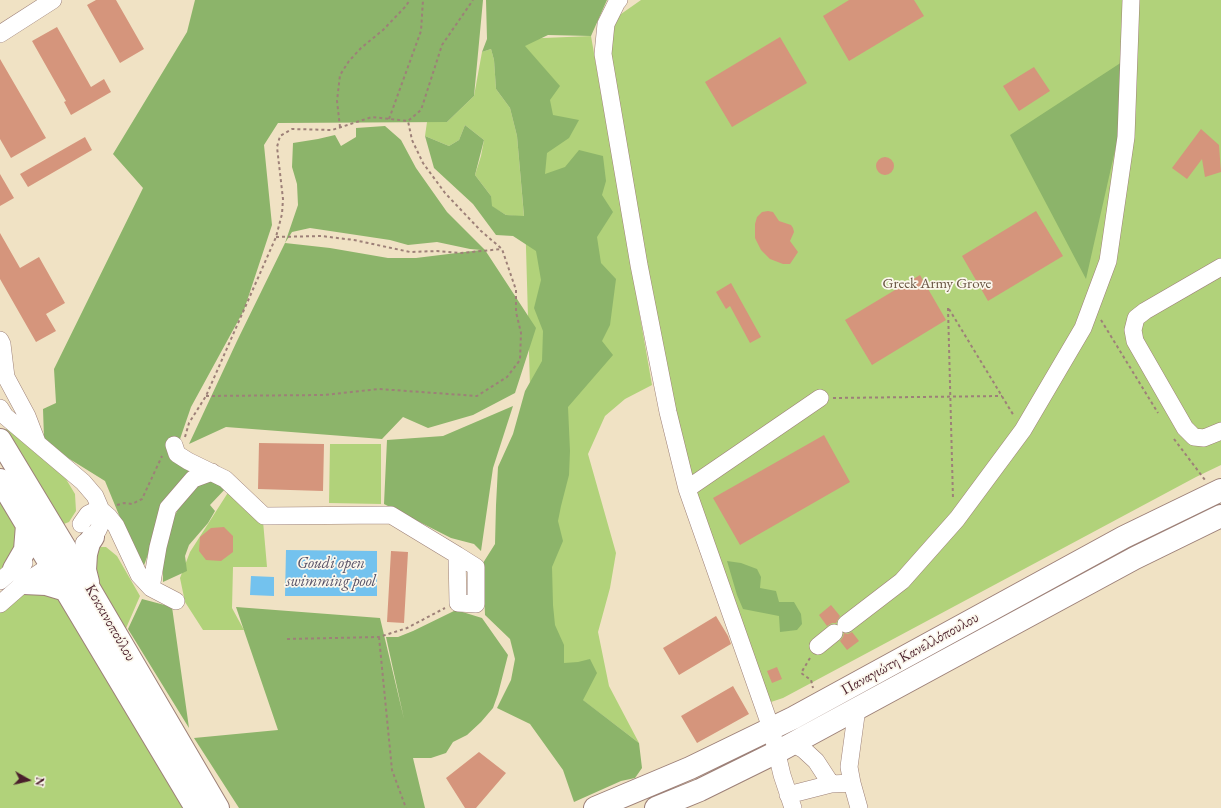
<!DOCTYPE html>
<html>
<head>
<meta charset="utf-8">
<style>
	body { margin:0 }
	#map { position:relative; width:1221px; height:808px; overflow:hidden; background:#f0e2c4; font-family:"EB Garamond",serif }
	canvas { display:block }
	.north { position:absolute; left:8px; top:760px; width:40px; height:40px; -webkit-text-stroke:3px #fbf7ec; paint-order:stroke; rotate:98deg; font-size:11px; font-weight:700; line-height:16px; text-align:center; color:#4a1f2b }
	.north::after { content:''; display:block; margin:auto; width:14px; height:18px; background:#4a1f2b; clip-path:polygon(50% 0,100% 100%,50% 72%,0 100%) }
</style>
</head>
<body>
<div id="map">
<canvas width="1221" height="808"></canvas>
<div class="north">N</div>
</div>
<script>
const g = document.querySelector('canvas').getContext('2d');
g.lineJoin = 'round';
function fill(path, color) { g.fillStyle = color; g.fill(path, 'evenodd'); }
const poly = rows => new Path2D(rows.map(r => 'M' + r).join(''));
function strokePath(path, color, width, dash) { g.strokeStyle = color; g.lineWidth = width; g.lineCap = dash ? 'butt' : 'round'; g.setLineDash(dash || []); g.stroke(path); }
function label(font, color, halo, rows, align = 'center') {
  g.font = font + ' "EB Garamond",serif'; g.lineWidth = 3.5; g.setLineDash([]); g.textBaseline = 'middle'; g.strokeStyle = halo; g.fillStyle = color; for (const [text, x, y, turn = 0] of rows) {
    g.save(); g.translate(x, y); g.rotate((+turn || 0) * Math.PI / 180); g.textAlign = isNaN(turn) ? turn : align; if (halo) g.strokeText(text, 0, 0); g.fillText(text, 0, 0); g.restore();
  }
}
fill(poly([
	[641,0,1221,0,1221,465,1196,477,783,698,771,702,767,698,695,489,670,404,614,100,609,31,621,14],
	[591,36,652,385,625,399,605,416,588,454,616,553,610,588,598,632,609,686,639,743,538,666,520,39],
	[491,49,494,60,496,89,510,108,517,136,524,217,506,215,491,206,491,196,475,175,481,156,484,140,465,125,459,140,449,146,425,136,427,122,447,122,474,96,482,52],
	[10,425,66,479,75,494,76,511,69,522,61,525,1,434],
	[330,444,381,444,381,504,329,503],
	[229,491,263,521,267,567,233,567,232,608,244,630,203,630,185,602,180,578,190,552],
	[0,500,18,530,21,540,0,574],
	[98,547,106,547,117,556,140,596,124,633,94,584],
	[21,592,55,592,184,808,0,808,0,612]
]), '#b1d27a');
fill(poly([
	[195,0,483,0,474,96,447,122,278,123,264,145,272,225,244,310,191,407,180,439,168,442,201,473,169,496,142,571,105,481,68,458,44,438,43,409,56,403,54,369,143,188,113,154,187,32],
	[486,0,607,0,591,36,548,35,525,46,560,86,550,100,553,115,579,120,569,138,547,153,545,174,565,167,579,150,603,156,606,181,602,195,613,212,597,237,601,263,616,279,610,325,602,341,613,355,568,407,570,451,569,475,561,506,558,521,563,541,552,567,553,605,555,625,564,645,564,663,578,662,590,659,597,673,583,700,639,743,642,768,635,778,621,781,574,802,563,770,530,724,497,708,511,680,515,659,510,639,485,615,483,563,495,544,496,505,498,467,513,434,525,391,542,361,543,331,534,308,541,280,536,251,513,236,496,235,473,204,434,168,425,136,449,146,459,140,465,125,484,140,475,175,491,196,492,206,506,215,524,216,517,136,510,108,496,89,494,60,491,49,482,52,487,39],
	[1122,62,1118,137,1086,279,1010,135],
	[385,126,401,140,416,168,447,212,485,250,536,328,515,393,473,415,428,428,403,417,382,439,226,427,189,444,237,341,285,243,298,205,297,184,292,167,293,143,318,139,335,135,341,146,356,137,356,128],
	[310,228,390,240,408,245,437,242,470,249,481,250,416,258,388,258,330,248,285,243,292,232],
	[513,406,493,468,481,551,474,544,451,538,384,504,387,440,443,436],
	[212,477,227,487,210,505,215,511,208,523,189,545,185,556,187,571,163,582,163,549,173,519,185,496,195,483],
	[727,561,741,563,757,569,761,577,760,588,776,591,779,602,794,602,801,614,802,624,797,630,780,632,779,616,743,609,737,595],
	[142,599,172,607,189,728,128,629],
	[236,607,380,618,404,719,386,637,398,637,413,631,456,610,482,618,508,655,498,694,493,708,481,722,467,735,453,742,446,753,431,758,413,758,425,808,239,808,194,738,278,730]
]), '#8cb46a');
fill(poly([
	[286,550,377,551,377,596,285,596],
	[251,576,274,577,274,596,250,595]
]), '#73c2ee');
fill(poly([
	[96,0,116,0,144,49,120,63,87,5],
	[849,0,914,0,924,16,849,61,823,16],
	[57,27,91,87,104,79,111,92,71,115,64,102,66,101,32,41],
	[780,37,807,83,732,127,705,82],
	[0,59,46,138,11,158,0,139],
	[1034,67,1050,91,1019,111,1003,86],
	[1201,129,1219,145,1221,172,1205,177,1202,159,1187,179,1172,168],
	[85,137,92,150,28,187,20,174],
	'876 166a9 9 0 1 1 18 0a9 9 0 1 1-18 0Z',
	[0,174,14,198,0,206],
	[768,211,773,212,779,221,791,225,793,228,794,232,790,241,798,252,790,264,783,264,770,259,761,250,755,238,755,224,757,217,762,212],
	[1036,211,1063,256,988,301,962,256],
	[0,233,20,268,39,257,65,303,46,314,56,331,36,342,0,279],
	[920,275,946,320,872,365,845,320],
	[731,283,761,337,750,343,730,306,726,309,716,292],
	[824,435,850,482,740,545,713,498],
	[259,443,324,444,323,491,258,489],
	[224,527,233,536,233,552,221,561,206,560,199,551,200,537,211,528],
	[391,551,408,552,404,623,387,622],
	[831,605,840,616,836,623,832,623,827,626,819,615],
	[716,616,728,636,731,644,679,675,663,648],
	[852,632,859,641,847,650,840,641,843,637,844,633,848,634],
	[777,667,782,679,772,683,767,671],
	[733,686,749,714,697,743,681,716],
	[479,752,506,773,476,808,465,808,446,778]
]), '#d5957c');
const minor = poly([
	[619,0,617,2,606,24,603,54,639,265,668,412,687,489,771,728,782,775,793,808],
	[0,34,53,0],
	[1221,267,1145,311,1136,318,1133,330,1135,341,1185,428,1194,437,1204,438,1221,431],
	[0,340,2,344,6,377,27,416,37,442],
	[0,408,5,416,83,482,95,496,101,510,102,521,98,530,93,537,84,543],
	[174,445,177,454,188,461,225,479,264,516,391,515,457,555,458,603,476,604,476,567,457,555],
	[687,489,820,398],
	[81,524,88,514,96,510,101,510,109,517,116,526,139,575,151,588,176,601],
	[0,581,14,569,24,563],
	[151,588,158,547,168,508,193,479,212,472],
	[0,604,24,583,60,559],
	[846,624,902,581,957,519,1023,430,1083,328,1108,261,1126,137,1131,0],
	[818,646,834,633],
	[792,743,804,750,816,761,831,784],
	[852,783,859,808],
	[788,795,831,784,852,783,849,767,857,708]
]);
const major = poly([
	[0,440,76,566,218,808],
	[0,480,196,808],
	[14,569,25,550,27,525],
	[88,582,85,570,86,554,89,543,93,537],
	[24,583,46,584,66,590],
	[595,808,690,768,793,718,1124,537,1221,490],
	[656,808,700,790,777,752,1135,558,1221,516]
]);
strokePath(minor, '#9d8078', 18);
strokePath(major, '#9d8078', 24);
strokePath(poly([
	[389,119,421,31,423,0],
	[340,127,337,101,340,75,349,61,361,48,383,30,405,7,410,0],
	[276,237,321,236,354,240,410,252,437,251,461,253,502,249],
	[948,308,953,499],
	[949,309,1014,416],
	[1101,320,1158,413],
	[206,396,324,395,379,389,477,396,507,377,520,360,521,333,516,312,516,290,502,249,481,231,445,193,423,163,412,140,408,121],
	[833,398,1002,396],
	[185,437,189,423,206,396,276,237,282,214,283,199,277,147,280,136,292,129,332,130,372,117,408,121,421,110,442,45,473,0],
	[1174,439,1205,480],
	[117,505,124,503,132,504,142,499,162,456],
	[379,637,392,770,406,808],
	[287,639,379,637,407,628,445,608],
	[810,658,801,673,811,680,813,688]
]), '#9d8078', 2, [3, 3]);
strokePath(minor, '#fff', 17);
strokePath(major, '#fff', 22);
label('15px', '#695543', '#fbf7ec', [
	["Greek Army Grove",937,284]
]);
label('15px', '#4a1f2b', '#fbf7ec', [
	["Κοκκινοπούλου",110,623,60],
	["Παναγιώτη Κανελλόπουλου",910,654,-29]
]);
label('italic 16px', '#565066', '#fbf7ec', [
	["Goudi open",331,564],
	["swimming pool",331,582]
]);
</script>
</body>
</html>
